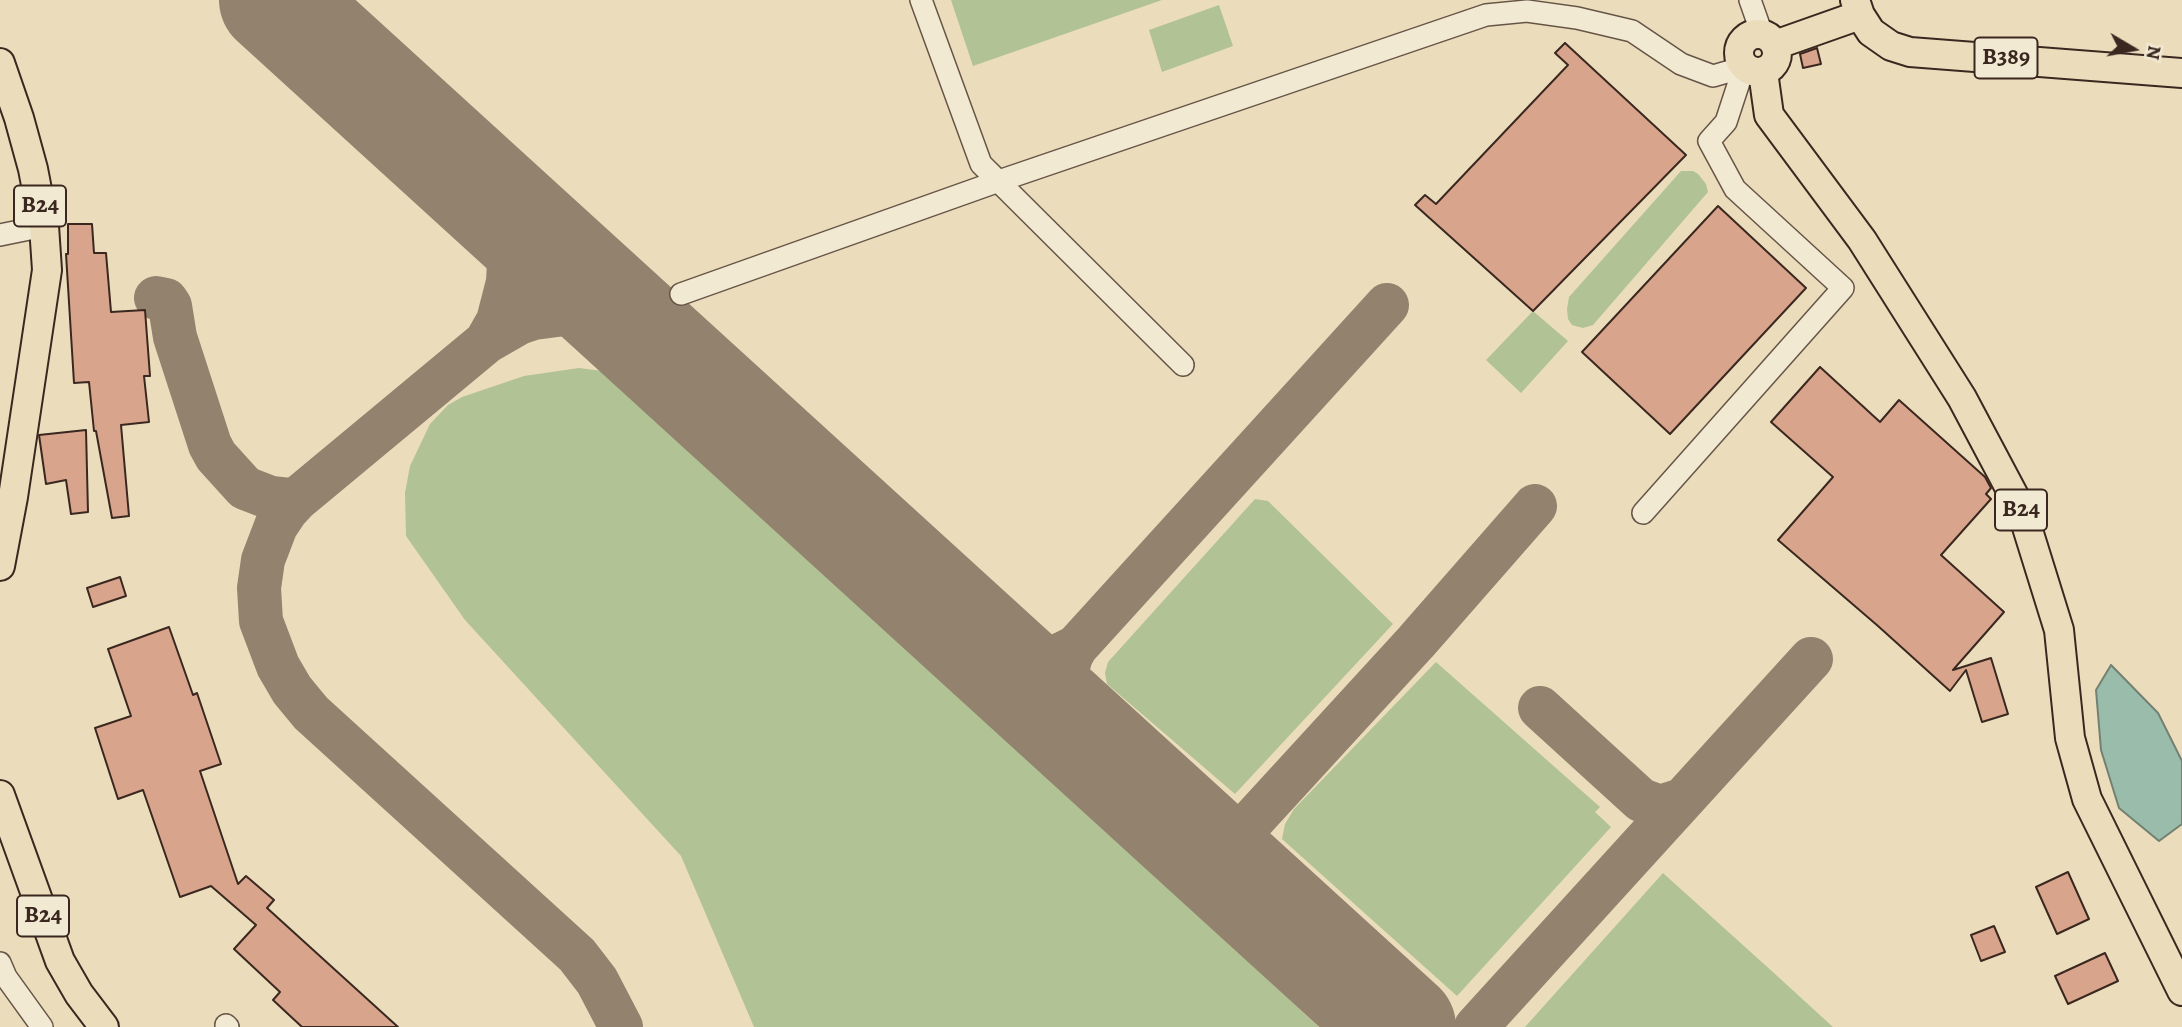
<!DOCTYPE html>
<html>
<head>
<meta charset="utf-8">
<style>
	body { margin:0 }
	#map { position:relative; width:2182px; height:1027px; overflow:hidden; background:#ebddbb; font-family:Alegreya,serif }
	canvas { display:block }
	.north { position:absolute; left:2098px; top:14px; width:70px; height:70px; -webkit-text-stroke:5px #f2e9d3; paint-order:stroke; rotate:100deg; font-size:19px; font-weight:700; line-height:28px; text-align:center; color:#3a2820 }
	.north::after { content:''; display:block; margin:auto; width:24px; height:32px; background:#3a2820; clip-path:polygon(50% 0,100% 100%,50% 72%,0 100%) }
</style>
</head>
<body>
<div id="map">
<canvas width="2182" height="1027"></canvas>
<div class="north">N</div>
</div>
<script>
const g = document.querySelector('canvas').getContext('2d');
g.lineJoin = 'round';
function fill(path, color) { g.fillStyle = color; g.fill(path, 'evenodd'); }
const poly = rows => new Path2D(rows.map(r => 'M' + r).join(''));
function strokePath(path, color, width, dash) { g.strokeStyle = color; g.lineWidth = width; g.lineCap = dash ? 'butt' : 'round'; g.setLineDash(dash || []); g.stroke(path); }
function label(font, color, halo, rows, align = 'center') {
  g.font = font + ' Alegreya,serif'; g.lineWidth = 5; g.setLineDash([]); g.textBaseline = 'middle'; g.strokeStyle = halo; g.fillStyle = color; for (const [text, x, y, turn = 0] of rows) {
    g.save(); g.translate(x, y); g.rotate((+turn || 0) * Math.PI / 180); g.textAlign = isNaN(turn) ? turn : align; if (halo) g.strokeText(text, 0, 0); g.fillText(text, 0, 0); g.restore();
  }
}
fill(poly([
	[951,0,1162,0,973,66],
	[1219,5,1233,46,1162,72,1149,30],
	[1681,171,1693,171,1698,174,1706,184,1708,192,1593,325,1583,328,1572,325,1568,319,1567,309,1569,297],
	[1533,311,1568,341,1521,393,1486,360],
	[579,368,610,372,1319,1027,754,1027,681,856,465,620,406,536,405,493,410,466,430,424,448,405,462,397,524,376],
	[1255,499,1268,501,1393,624,1235,794,1107,684,1105,673,1108,662],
	[1436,662,1600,807,1595,812,1611,827,1457,996,1282,839,1285,824,1294,809],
	[1663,873,1775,974,1833,1027,1525,1027]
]), '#b1c295');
const water = poly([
	[2111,665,2158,713,2182,761,2182,824,2159,841,2119,808,2101,750,2096,690,2111,665]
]);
fill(water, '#99bdaa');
strokePath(water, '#738173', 2);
strokePath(poly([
	[471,180,502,222,510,242,508,282,498,321,486,342,297,499,286,511,276,526,263,560,259,588,261,621,278,666,292,690,311,713,577,955,597,981,621,1027],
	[156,298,166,300,170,306,175,337,210,445,216,456,245,488,271,498,290,500,297,499],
	[486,342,519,323,534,318,572,313,595,316,617,324,654,346],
	[981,644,1013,659,1035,662,1056,657,1076,647],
	[1540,708,1641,800,1660,807,1682,800],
	[1084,738,1067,708,1063,684,1071,656,1076,647,1387,305],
	[1217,859,1416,642,1535,506],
	[1476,1027,1811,659]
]), '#92826e', 44);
strokePath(poly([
	[274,0,1401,1027]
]), '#92826e', 110);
const building = poly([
	[1565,43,1686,155,1533,311,1415,205,1425,195,1436,204,1568,65,1555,53,1565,43],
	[1817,48,1821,64,1803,68,1800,54,1817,48],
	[1718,206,1806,288,1670,434,1582,352,1718,206],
	[68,224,92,224,94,253,106,253,111,312,145,310,150,376,144,376,149,422,121,425,129,516,112,518,96,431,94,431,89,382,74,383,66,254,68,254,68,224],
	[1820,367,1880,422,1899,400,1985,477,1991,488,1986,494,1991,499,1941,555,2004,612,1953,670,1991,658,2008,714,1982,722,1966,670,1950,691,1878,626,1778,540,1833,477,1771,422,1820,367],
	[86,430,88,512,71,514,66,480,46,484,39,435,86,430],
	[120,577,126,596,93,607,87,588,120,577],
	[169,627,193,695,197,693,221,764,200,771,238,884,246,876,274,900,267,908,398,1027,302,1027,273,1000,280,992,234,949,256,925,211,886,180,897,143,790,118,799,95,728,131,716,108,649,169,627],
	[2068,872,2089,919,2057,934,2036,887,2068,872],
	[1994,926,2005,952,1981,961,1971,935,1994,926],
	[2105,953,2118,981,2068,1004,2055,976,2105,953]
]);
fill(building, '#d8a48b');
strokePath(building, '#3a2820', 2);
const minor = poly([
	[921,0,981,164,1183,365],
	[1750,0,1762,34],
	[0,235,44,226],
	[681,294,999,181,1486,15,1527,11,1577,18,1632,31,1681,64,1713,76,1744,67,1726,122,1709,141,1735,189,1843,288,1643,513],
	[0,963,6,977,42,1027],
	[226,1025,228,1027]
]);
const major = poly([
	[1855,0,1860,15,1871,32,1891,46,1910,52,2182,73],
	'1739 53a19 19 0 1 1 38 0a19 19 0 1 1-38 0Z',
	[1775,45,1860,15],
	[0,63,19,118,33,169,44,226,47,270,13,497,0,566],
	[1763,72,1769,115,1862,240,1962,398,2022,511,2059,630,2070,738,2087,799,2182,991],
	[0,795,60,961,79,994,104,1027]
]);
strokePath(minor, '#665547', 24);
strokePath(major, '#3a2820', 32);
strokePath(minor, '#f2e9d3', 21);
strokePath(major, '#ebddbb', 28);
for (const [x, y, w] of [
	[2006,58,63],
	[40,206,52],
	[2021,510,52],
	[43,916,52]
]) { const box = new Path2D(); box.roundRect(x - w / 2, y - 20.5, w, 41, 5); g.fillStyle = '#f2e9d3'; g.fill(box); strokePath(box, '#3a2820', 2); }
label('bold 24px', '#3a2820', null, [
	["B389",2006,58],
	["B24",40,206],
	["B24",2021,510],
	["B24",43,916]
]);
</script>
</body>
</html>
